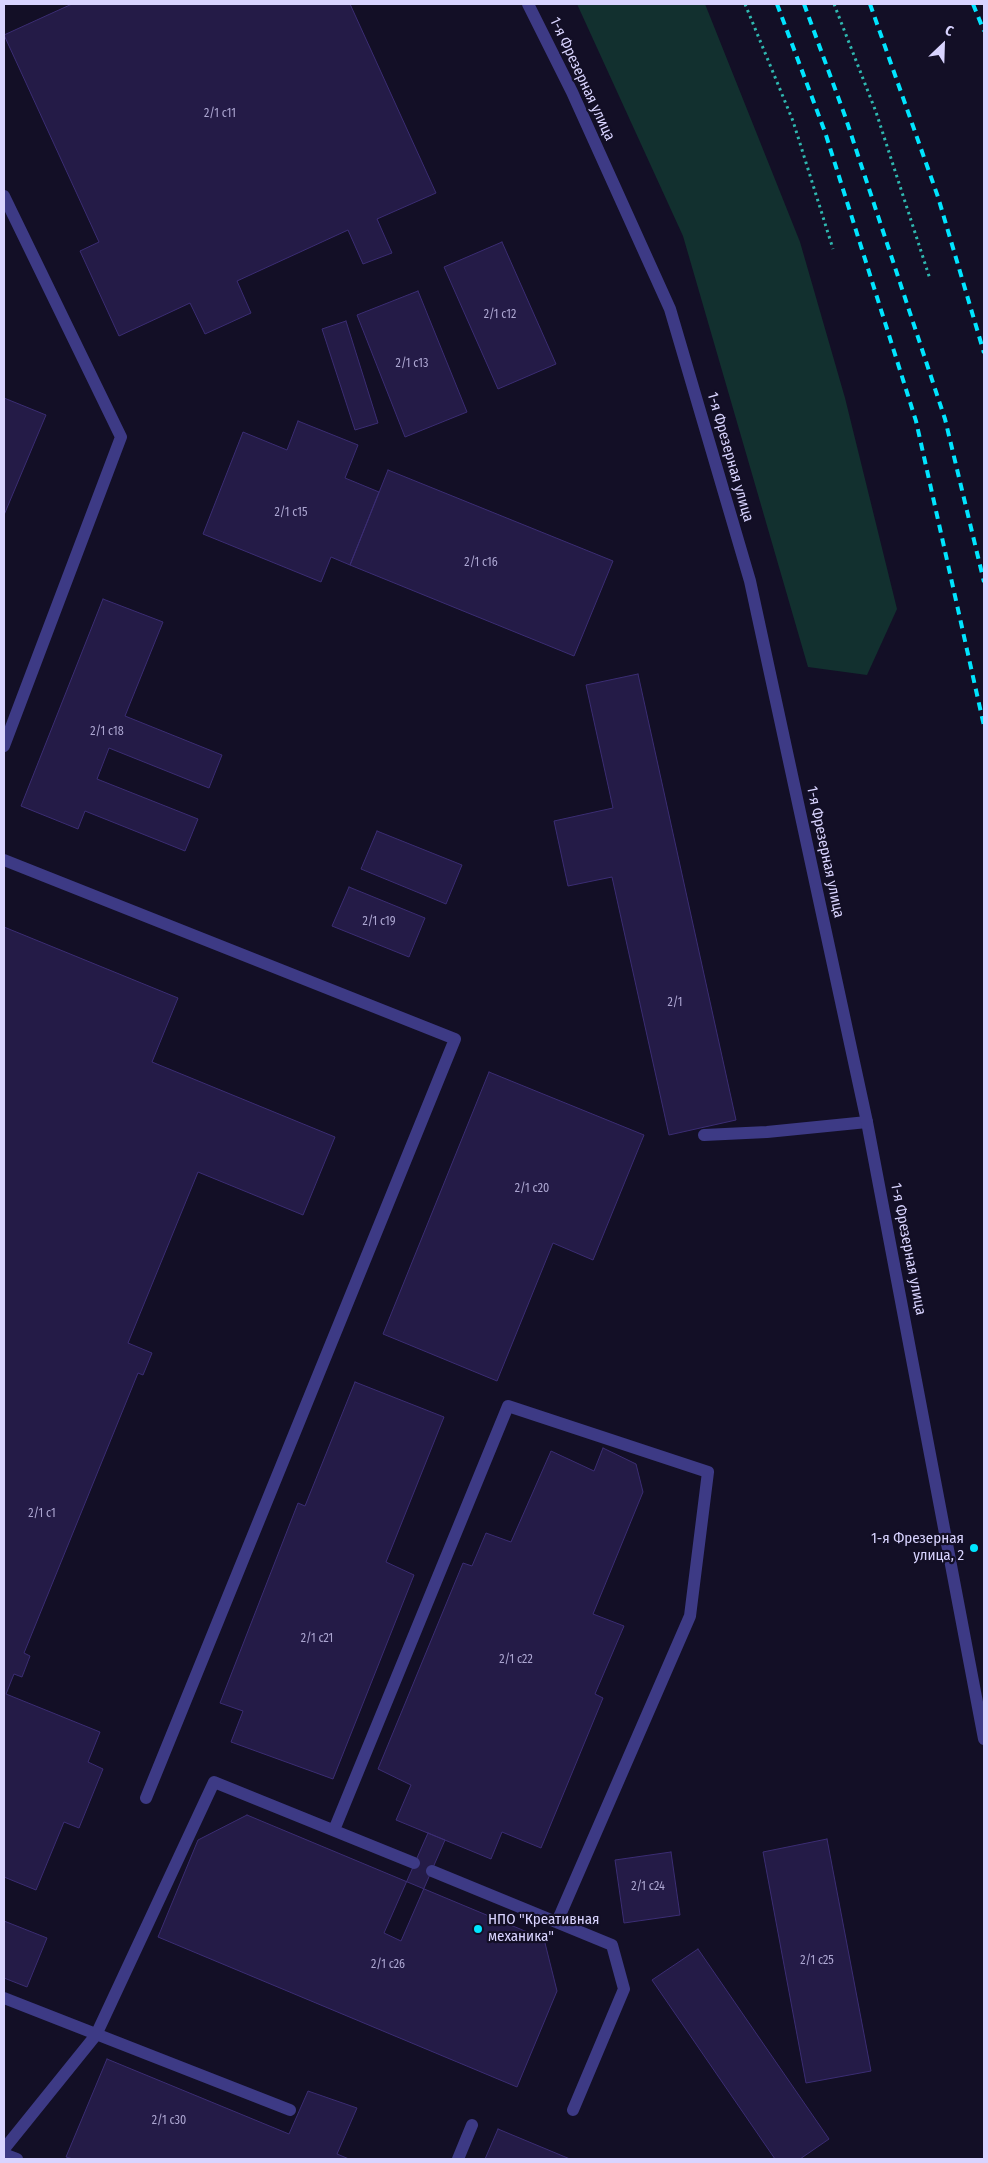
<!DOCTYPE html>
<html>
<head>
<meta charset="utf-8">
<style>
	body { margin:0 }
	#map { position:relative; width:988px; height:2163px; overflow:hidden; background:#130f26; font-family:"Fira Sans Condensed",sans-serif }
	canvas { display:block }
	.frame { position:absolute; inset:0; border:5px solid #d9d4ff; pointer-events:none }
	.north { position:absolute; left:918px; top:20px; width:50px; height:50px; -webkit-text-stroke:4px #130f26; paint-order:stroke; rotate:24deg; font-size:14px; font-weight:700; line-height:20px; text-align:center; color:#d9d4ff }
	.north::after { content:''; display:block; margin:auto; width:18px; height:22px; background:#d9d4ff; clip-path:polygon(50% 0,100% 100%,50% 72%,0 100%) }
</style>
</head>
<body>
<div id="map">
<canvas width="988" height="2163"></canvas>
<div class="frame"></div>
<div class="north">С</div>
</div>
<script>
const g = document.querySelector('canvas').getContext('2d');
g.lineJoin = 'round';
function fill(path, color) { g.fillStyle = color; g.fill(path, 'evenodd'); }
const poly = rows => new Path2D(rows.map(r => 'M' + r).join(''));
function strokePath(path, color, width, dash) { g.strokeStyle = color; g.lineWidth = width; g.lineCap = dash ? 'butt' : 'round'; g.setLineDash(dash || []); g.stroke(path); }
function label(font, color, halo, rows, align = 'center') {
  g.font = font + ' "Fira Sans Condensed",sans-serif'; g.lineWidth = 4.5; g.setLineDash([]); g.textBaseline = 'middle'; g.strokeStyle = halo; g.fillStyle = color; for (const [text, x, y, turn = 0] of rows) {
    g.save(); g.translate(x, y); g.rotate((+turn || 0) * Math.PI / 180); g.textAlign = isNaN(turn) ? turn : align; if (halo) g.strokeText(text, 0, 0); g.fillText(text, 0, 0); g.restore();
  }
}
fill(poly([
	[577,4,705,4,800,242,845,398,897,609,867,675,808,667,683,236]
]), '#12302f');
const building = poly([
	[72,4,350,4,436,193,377,219,392,253,363,264,348,230,237,281,251,313,205,334,190,303,119,336,80,251,99,242,4,35,72,4],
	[502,242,556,364,498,389,444,267,502,242],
	[418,291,467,412,405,437,357,315,418,291],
	[346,321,378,423,355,430,322,329,346,321],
	[4,398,46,415,4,515,4,398],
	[298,421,358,445,345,478,379,492,350,565,331,557,321,582,203,534,243,432,287,450,298,421],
	[388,470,613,561,574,656,350,565,388,470],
	[103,599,163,622,125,716,222,755,209,788,109,748,97,779,198,819,185,851,85,811,78,829,21,806,103,599],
	[638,674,736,1120,669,1135,612,877,568,886,554,821,613,808,586,685,638,674],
	[377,831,462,865,446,904,361,869,377,831],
	[349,887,425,918,409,957,332,926,349,887],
	[4,927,178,998,152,1062,335,1137,303,1215,198,1172,128,1343,152,1353,143,1375,138,1373,24,1653,30,1656,22,1677,14,1674,6,1694,100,1732,88,1762,103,1769,79,1828,64,1822,36,1890,4,1877,4,927],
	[489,1072,644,1135,593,1260,553,1243,497,1381,383,1334,489,1072],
	[355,1382,444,1417,386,1562,414,1575,333,1779,231,1742,243,1711,220,1703,298,1503,305,1506,355,1382],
	[603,1448,636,1464,643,1492,593,1614,624,1626,595,1694,603,1698,541,1848,502,1832,491,1859,396,1820,411,1785,378,1769,463,1563,472,1566,486,1533,511,1542,551,1451,594,1471,603,1448],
	[247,1815,544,1939,557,1991,517,2087,158,1937,198,1840,247,1815],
	[428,1833,445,1840,401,1941,384,1933,428,1833],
	[827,1839,871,2071,806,2083,763,1852,827,1839],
	[671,1852,680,1915,624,1923,615,1860,671,1852],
	[4,1921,47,1938,27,1987,4,1978,4,1921],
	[698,1949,829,2139,800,2159,775,2159,652,1980,698,1949],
	[107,2059,289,2134,308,2091,357,2108,337,2154,349,2159,73,2159,66,2157,107,2059],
	[498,2129,570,2159,485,2159,498,2129]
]);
fill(building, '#241b47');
strokePath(building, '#3b2d73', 1);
strokePath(poly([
	[745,4,793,121,833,249],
	[834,4,876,112,930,279]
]), '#2fb8b0', 3, [2.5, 4]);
strokePath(poly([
	[4,196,121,437,4,746],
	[4,860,455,1039,146,1798],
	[704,1135,767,1132,867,1122],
	[334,1830,508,1406,708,1472,690,1616,557,1922],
	[432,1871,612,1945,624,1989,573,2110],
	[4,1998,290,2110],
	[4,2149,96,2035,214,1782,414,1863],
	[4,2154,17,2159],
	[458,2159,472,2125]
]), '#3d3a85', 12);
strokePath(poly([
	[528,4,572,92,670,309,750,581,867,1122,984,1739]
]), '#3d3a85', 12);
strokePath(poly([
	[777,4,825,132,916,421,984,726],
	[804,4,845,116,945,419,984,582],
	[870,4,938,197,984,353],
	[973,4,984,31]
]), '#00e5ff', 4, [8, 6]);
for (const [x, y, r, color] of [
	[974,1548,5,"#00e5ff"],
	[478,1929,5,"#00e5ff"]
]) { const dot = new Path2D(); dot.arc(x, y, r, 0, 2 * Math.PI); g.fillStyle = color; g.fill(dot); strokePath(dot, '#130f26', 2); }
label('12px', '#aca6d1', null, [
	["2/1 с11",220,114],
	["2/1 с12",500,315],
	["2/1 с13",412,364],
	["2/1 с15",291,513],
	["2/1 с16",481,563],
	["2/1 с18",107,732],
	["2/1 с19",379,922],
	["2/1",675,1003],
	["2/1 c20",532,1189],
	["2/1 с1",42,1514],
	["2/1 c21",317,1639],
	["2/1 c22",516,1660],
	["2/1 с24",648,1887],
	["2/1 с25",817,1961],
	["2/1 с26",388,1965],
	["2/1 с30",169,2121]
]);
label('15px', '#d9d4ff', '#130f26', [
	["1-я Фрезерная улица",582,79,65],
	["1-я Фрезерная улица",730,457,74],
	["1-я Фрезерная улица",825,852,78],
	["1-я Фрезерная улица",908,1249,79]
]);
label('15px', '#d9d4ff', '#130f26', [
	["1-я Фрезерная",964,1539],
	["улица, 2",964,1556],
	["НПО \"Креативная",488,1920,"left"],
	["механика\"",488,1937,"left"]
], 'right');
</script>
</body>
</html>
